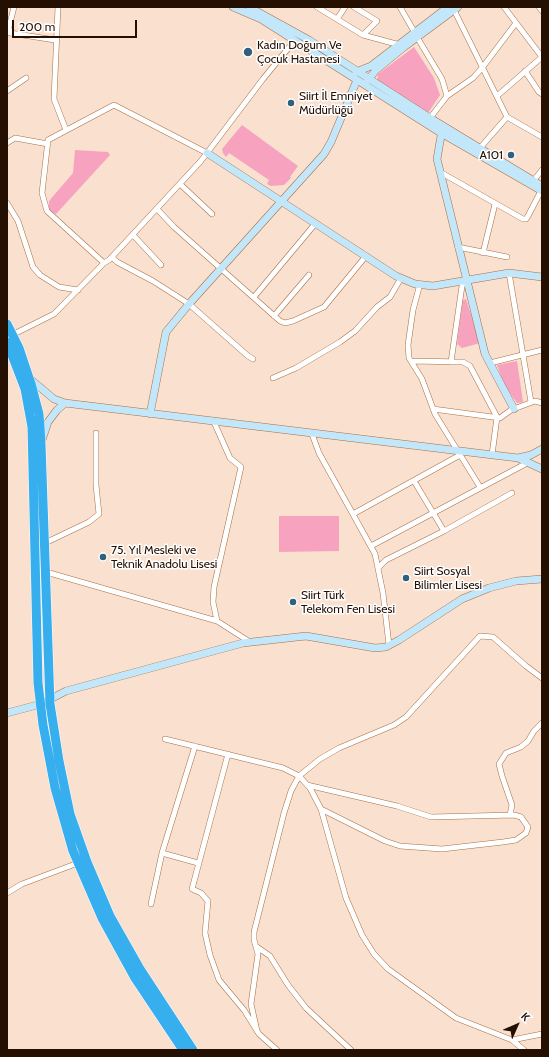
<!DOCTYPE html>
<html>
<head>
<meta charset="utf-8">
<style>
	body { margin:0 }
	#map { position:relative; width:549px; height:1057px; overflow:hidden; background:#fae0ce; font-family:Cabin,sans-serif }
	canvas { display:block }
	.frame { position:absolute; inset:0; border:8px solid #250f00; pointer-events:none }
	.north { position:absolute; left:497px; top:1005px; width:40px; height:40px; -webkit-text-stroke:3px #fff; paint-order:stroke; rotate:45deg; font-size:11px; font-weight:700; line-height:16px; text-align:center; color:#250f00 }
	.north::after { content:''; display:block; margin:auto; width:14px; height:18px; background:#250f00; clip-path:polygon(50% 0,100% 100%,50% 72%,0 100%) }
	.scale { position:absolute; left:12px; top:20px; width:125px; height:18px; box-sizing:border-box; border:2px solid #250f00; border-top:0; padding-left:5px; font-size:12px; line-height:14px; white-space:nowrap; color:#250f00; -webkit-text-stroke:3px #fff; paint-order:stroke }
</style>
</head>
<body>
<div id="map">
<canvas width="549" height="1057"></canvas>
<div class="frame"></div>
<div class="north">K</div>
<div class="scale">200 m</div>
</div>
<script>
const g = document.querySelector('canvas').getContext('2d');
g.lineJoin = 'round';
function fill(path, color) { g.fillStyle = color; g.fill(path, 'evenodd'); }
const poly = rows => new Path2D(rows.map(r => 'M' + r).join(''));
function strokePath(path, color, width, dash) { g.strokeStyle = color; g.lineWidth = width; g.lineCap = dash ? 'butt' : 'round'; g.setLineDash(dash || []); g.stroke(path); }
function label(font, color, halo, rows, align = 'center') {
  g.font = font + ' Cabin,sans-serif'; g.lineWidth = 3; g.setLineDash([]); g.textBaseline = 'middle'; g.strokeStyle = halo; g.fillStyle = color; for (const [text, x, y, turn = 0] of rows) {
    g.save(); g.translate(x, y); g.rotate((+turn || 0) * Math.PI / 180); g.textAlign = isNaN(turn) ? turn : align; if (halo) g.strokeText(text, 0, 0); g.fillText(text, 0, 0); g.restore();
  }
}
fill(poly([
	[414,47,434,78,440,95,428,113,377,81,378,74],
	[242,125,298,166,290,177,291,178,284,185,271,186,267,184,269,180,229,153,226,157,223,153,222,149],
	[75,150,108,152,110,155,56,214,53,213,49,210,49,201,73,173],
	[466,299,480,343,462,348,457,344,463,300],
	[517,361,523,402,517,403,504,384,497,365],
	[279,516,339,516,339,551,279,552]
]), '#f7a2bf');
const street = poly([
	[14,7,9,27,10,33,55,40],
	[58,7,54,99,66,130],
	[317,7,363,35,400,45],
	[354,7,377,21,363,35],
	[400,7,415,33],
	[504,7,542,57],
	[539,7,542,11],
	[454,10,507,117,542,137],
	[337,19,345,7],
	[417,37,442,79,447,96],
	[525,71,539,92,542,94],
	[7,91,26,78],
	[497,96,542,57],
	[430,118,447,96,473,78,482,68,516,23],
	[7,143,15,138,48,144],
	[480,148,507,117],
	[207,153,114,105,48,140,42,193,47,211,104,263,109,260,200,162,207,153,263,79,295,40],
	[440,172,523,219,526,219,528,216,541,191],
	[534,180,542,170],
	[180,184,212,214],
	[7,203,18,221,33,267,40,275,59,287,78,290],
	[157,209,174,227,280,321,285,323,293,321,324,307,366,256],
	[133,235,161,265],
	[458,247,507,257],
	[483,253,495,204],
	[112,257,117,262,153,281,189,304,248,356,253,359],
	[509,273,531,402],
	[420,284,413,310,408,345,409,358,422,379,435,414,480,487],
	[254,297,315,224],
	[274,316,309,275],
	[12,335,54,314,104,263],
	[411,361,463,362,470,366,497,417,492,455],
	[451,362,462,286,466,279],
	[490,363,542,350],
	[273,378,296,368,340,342,355,331,377,307,390,297,401,278],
	[433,409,500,418,511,410,535,401,542,403],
	[214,422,230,458,241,467,214,587,213,602,217,621,250,642],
	[312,434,319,453,375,554,383,593,389,645],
	[414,481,444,531],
	[353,514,460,455],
	[45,543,89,522,99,514,96,485,96,433],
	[371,546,529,462],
	[379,567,386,560,444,531,512,493],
	[46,572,217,621],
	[165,739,283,768,299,776,310,788,321,809,346,898,362,935,374,954,388,969,456,1018,512,1040,524,1050],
	[228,754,192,889,201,893,208,901,205,933,210,955,219,980,244,1010,259,1034,277,1050],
	[307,785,397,806,431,817,514,815,521,817,528,827,526,833,516,840,503,842,442,849,400,846,385,841,321,809],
	[510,815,512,805,502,776,499,764,506,753,521,747,528,741,534,731,542,723],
	[162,853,198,863],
	[7,893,22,884,78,863],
	[151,904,162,853,195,746],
	[257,947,270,956,288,985,306,1008,351,1050],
	[257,1031,251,1004,258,954,254,940,254,932,284,813,291,791,299,776,320,759,339,748,394,725,406,717,480,636,493,637,526,666,542,678],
	[512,1040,542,1034]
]);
const secondary = poly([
	[233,7,261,19,441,133,542,191],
	[249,7,309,40,430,118,542,186],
	[356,72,371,66,448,7],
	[368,80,376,70,404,47,458,7],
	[442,130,437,159,485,354,514,409],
	[207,153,396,276,415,284,433,286,509,273,542,277],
	[30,379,54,399,65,403,57,410,48,422,42,440],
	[65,403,518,458],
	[150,414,166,332,189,304,324,154,331,142,357,80],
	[542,449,531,455,518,458,542,469],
	[7,713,41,704,66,691,243,643,306,636,375,648,386,647,399,640,462,599,489,588,516,581,542,579]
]);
const highway = poly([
	[7,324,19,348,31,384,39,414,41,444,50,704,59,761,70,814,87,862,110,916,140,969,193,1050],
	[7,342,25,389,32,427,38,683,43,725,55,788,73,851,102,918,135,978,183,1050]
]);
strokePath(street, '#a96f43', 6);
strokePath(secondary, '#a96f43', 8);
strokePath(highway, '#fff', 10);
strokePath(street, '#fff', 5);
strokePath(secondary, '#c3e7fa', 7);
strokePath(highway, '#37afef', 9);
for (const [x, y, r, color] of [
	[248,52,5,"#2f607e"],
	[291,103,4,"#2f607e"],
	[511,155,4,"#2f607e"],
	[103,557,4,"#2f607e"],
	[406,578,4,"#2f607e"],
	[293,602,4,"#2f607e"]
]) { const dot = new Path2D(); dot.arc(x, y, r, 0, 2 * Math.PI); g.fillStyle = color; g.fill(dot); strokePath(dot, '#fff', 1.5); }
label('12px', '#250f00', '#fff', [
	["Kadın Doğum Ve",257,45],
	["Çocuk Hastanesi",257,59],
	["Siirt İl Emniyet",299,96],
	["Müdürlüğü",299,110],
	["A101",503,155,"right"],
	["75. Yıl Mesleki ve",111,550],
	["Teknik Anadolu Lisesi",111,564],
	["Siirt Sosyal",414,571],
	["Bilimler Lisesi",414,585],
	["Siirt Türk",301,595],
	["Telekom Fen Lisesi",301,609]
], 'left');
</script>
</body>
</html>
